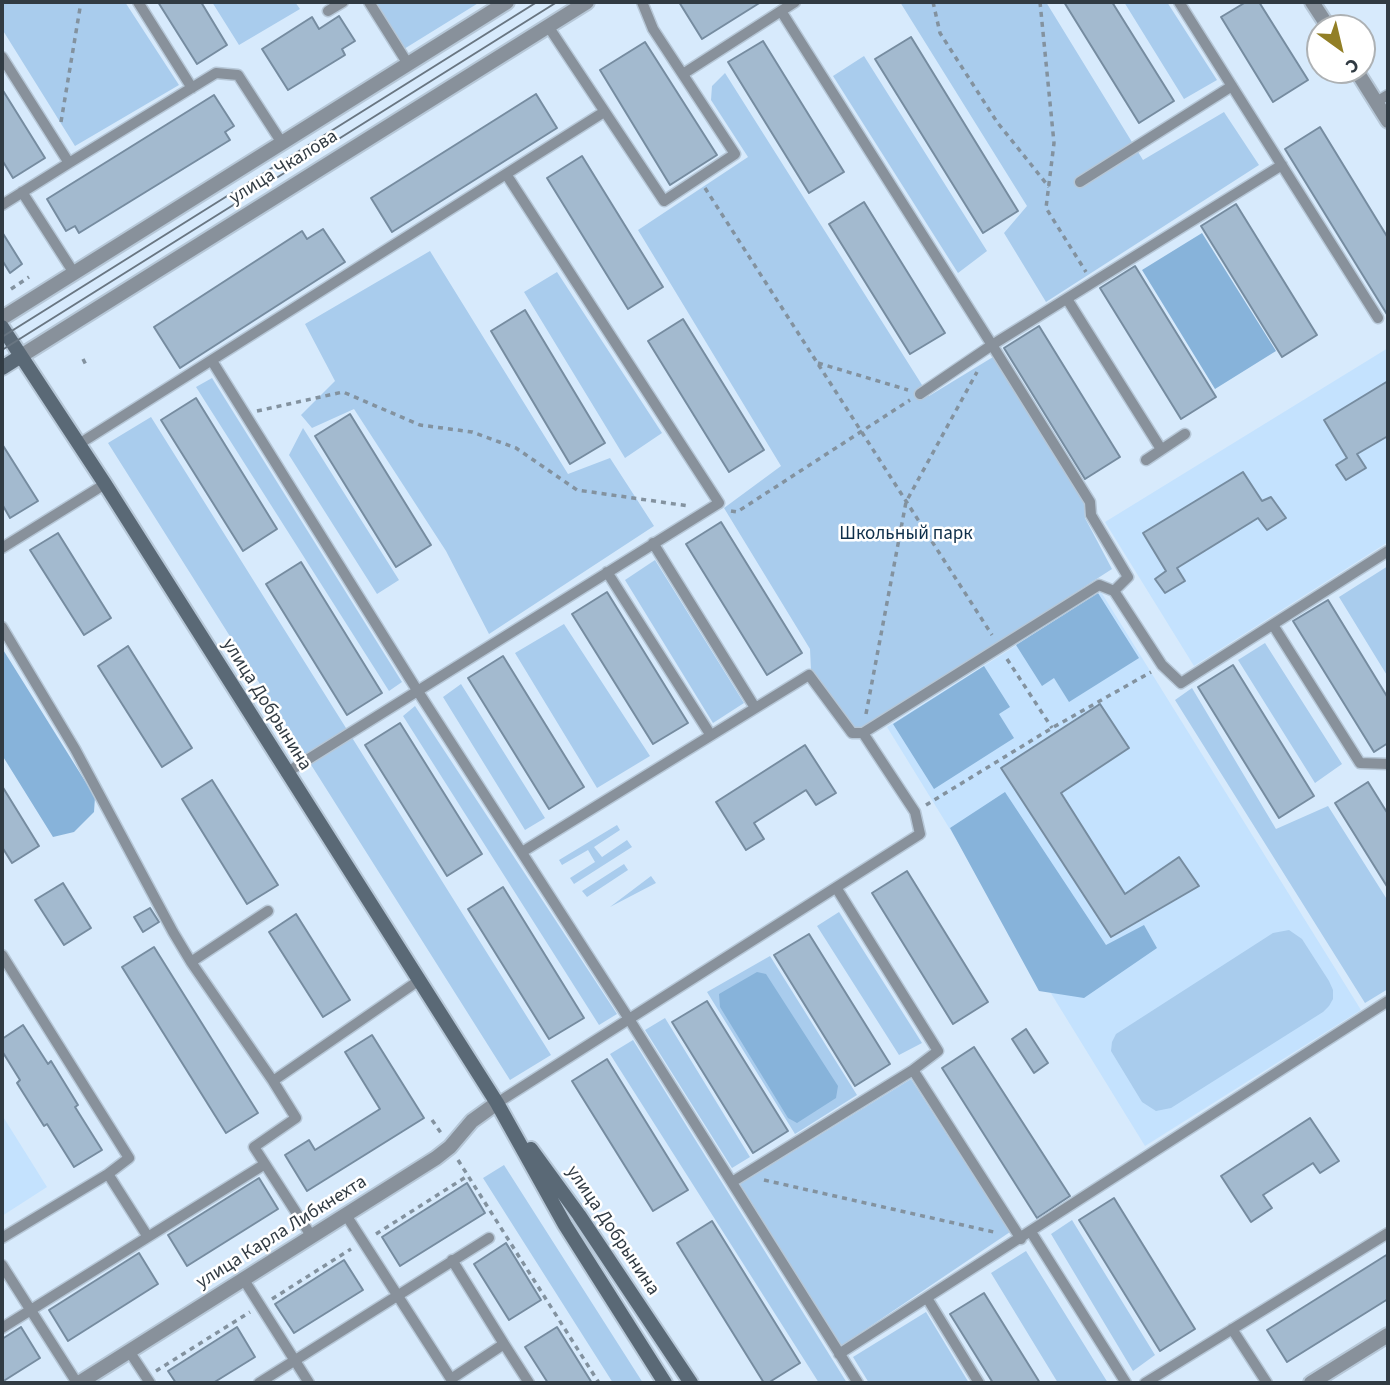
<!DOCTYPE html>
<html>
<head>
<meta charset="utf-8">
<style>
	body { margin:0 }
	#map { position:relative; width:1390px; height:1385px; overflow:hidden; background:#d7eafc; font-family:"Source Sans 3",sans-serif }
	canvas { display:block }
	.frame { position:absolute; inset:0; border:4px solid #313b43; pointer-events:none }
	.north { position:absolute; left:1306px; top:14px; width:70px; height:70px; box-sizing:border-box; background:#fff; border:2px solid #adb1b4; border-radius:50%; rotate:146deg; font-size:19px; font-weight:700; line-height:28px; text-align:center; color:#313b43 }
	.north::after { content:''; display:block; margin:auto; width:24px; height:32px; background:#927f26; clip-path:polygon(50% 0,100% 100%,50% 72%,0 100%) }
</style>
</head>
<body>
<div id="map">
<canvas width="1390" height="1385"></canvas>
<div class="frame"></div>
<div class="north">С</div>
</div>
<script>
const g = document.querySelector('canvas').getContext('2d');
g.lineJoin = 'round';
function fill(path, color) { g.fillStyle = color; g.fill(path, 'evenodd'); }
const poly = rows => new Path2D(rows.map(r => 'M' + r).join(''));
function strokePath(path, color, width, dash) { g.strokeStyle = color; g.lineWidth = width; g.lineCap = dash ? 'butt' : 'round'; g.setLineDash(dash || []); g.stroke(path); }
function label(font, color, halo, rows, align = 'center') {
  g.font = font + ' "Source Sans 3",sans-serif'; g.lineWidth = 5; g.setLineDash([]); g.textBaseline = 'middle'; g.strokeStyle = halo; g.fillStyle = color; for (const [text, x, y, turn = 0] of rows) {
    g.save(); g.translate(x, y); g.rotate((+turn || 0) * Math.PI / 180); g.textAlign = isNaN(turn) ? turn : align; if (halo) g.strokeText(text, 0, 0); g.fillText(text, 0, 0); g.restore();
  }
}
fill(poly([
	[1388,348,1388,542,1194,666,1105,522],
	[1101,592,1361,1010,1145,1146,887,727],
	[2,1115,47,1187,2,1216]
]), '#c4e2fe');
fill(poly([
	[2,2,125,2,179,85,75,146,2,29],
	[212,2,295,2,300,9,239,45],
	[374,2,480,2,404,49],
	[900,2,1046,2,1143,160,1224,112,1259,165,1046,302,1004,233,1027,206],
	[1124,2,1167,2,1217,80,1184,99],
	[864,56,987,251,958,273,833,76],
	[725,73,929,396,993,357,1084,503,1085,518,1112,569,868,726,854,730,811,670,810,649,724,508,781,466,638,230,748,157,711,100,712,86],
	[430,251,568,474,610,458,654,526,489,634,446,551,354,409,312,428,301,415,335,381,305,324],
	[557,272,662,433,625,458,524,292],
	[212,378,402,682,389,691,196,387],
	[151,417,551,1055,510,1080,108,443],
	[303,428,399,580,377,594,289,455],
	[655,560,744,703,713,723,625,580],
	[1388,566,1388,677,1339,597],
	[564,624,650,756,597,788,515,653],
	[1265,643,1342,764,1315,783,1238,660],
	[461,684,545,818,525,830,443,697],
	[1192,688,1276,829,1328,806,1388,901,1388,989,1365,1003,1175,700],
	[415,706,617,1014,599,1025,403,716],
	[617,825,620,830,594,847,602,857,627,840,632,847,574,884,570,878,595,862,588,850,562,865,559,860],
	[624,864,628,870,587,897,582,891],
	[651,876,656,883,610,907],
	[839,912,922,1043,899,1055,817,926],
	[1289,930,1302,939,1329,981,1333,990,1333,999,1329,1006,1323,1012,1171,1108,1156,1111,1142,1102,1111,1051,1112,1042,1116,1034,1273,933],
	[770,956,857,1095,795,1134,707,992],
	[665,1018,750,1157,732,1168,645,1030],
	[633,1040,847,1383,819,1383,610,1054],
	[911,1079,1010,1232,841,1346,740,1184],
	[504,1165,643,1383,613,1383,483,1178],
	[1072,1220,1155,1355,1133,1371,1051,1234],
	[1026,1251,1108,1383,1058,1383,991,1273],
	[926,1312,969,1383,869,1383,853,1357]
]), '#a9cced');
fill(poly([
	[1202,233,1276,351,1215,389,1142,270],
	[1098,593,1139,658,1069,702,1054,678,1042,686,1016,645],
	[2,648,95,797,94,812,74,832,53,837,2,755],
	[984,666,1010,707,999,714,1014,738,934,789,893,724],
	[1005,792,1106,945,1144,925,1157,948,1084,998,1039,991,950,828],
	[757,972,766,974,838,1086,836,1098,797,1123,788,1118,720,1007,719,994]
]), '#87b3da');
const building = poly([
	[158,2,201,2,227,45,197,64,158,2],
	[679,2,761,2,702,39,679,2],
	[1064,2,1112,2,1174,101,1139,123,1064,2],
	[1246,2,1259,2,1308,80,1273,102,1221,17,1246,2],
	[339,16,355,41,342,49,345,55,288,90,262,49,312,17,319,29,339,16],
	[911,37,1018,211,983,233,875,59,911,37],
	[763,41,844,172,809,193,728,62,763,41],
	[645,42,717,155,670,185,600,70,645,42],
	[2,89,45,158,13,178,2,160,2,89],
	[536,94,557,128,392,232,371,198,536,94],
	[214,95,234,126,225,132,230,140,79,233,75,226,66,231,47,199,214,95],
	[1320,127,1388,238,1388,316,1285,149,1320,127],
	[582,156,663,287,628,309,547,178,582,156],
	[864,202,945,333,910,354,829,224,864,202],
	[1236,204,1317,335,1282,357,1201,226,1236,204],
	[323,229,345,262,180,368,154,327,302,231,307,239,323,229],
	[2,232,22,264,10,273,2,260,2,232],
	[1135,266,1216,397,1181,419,1100,288,1135,266],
	[525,310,605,443,570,464,491,331,525,310],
	[683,319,764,450,729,472,648,341,683,319],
	[1039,326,1120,457,1085,479,1004,348,1039,326],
	[1388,381,1388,436,1357,454,1366,468,1346,480,1336,465,1347,458,1324,420,1388,381],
	[196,398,277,529,243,551,161,420,196,398],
	[350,414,431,545,396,567,315,436,350,414],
	[2,444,38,501,10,518,2,504,2,444],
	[1243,472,1262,501,1271,497,1286,518,1267,530,1258,518,1177,568,1185,581,1165,593,1155,579,1166,571,1143,533,1243,472],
	[721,522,802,653,767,675,686,544,721,522],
	[58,533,111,618,84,635,30,550,58,533],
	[301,562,382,693,347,715,266,584,301,562],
	[607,592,688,723,653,744,572,614,607,592],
	[1328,600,1388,698,1388,743,1374,752,1293,621,1328,600],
	[128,646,192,748,162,767,98,666,128,646],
	[503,656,584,787,549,809,468,678,503,656],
	[1233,665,1314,796,1279,818,1198,687,1233,665],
	[1100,704,1129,748,1061,793,1125,894,1179,857,1199,886,1111,937,1001,768,1100,704],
	[400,723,482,854,447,876,365,745,400,723],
	[805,745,836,793,816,805,806,790,754,823,764,839,746,850,716,802,805,745],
	[212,780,278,885,247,904,182,799,212,780],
	[1368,782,1388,814,1388,888,1335,803,1368,782],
	[2,786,39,846,12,863,2,847,2,786],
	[907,871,988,1002,953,1024,872,893,907,871],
	[63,883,91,928,64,945,35,900,63,883],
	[503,887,584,1018,549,1039,468,909,503,887],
	[150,908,159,922,143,932,134,917,150,908],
	[296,914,350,1000,323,1017,269,932,296,914],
	[809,934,890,1064,855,1086,774,955,809,934],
	[154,947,258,1113,226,1133,122,967,154,947],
	[707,1001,788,1131,753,1153,672,1022,707,1001],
	[23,1025,48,1064,51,1061,78,1105,75,1107,102,1150,74,1167,47,1124,44,1126,17,1083,20,1080,2,1051,2,1039,23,1025],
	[1026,1029,1048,1063,1034,1073,1012,1039,1026,1029],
	[372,1035,424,1118,307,1191,285,1155,309,1140,315,1150,380,1109,345,1052,372,1035],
	[974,1047,1070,1196,1037,1218,942,1068,974,1047],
	[607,1059,688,1190,653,1211,572,1081,607,1059],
	[1310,1118,1339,1161,1320,1173,1313,1163,1263,1195,1272,1208,1251,1222,1221,1176,1310,1118],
	[259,1178,278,1209,187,1266,168,1235,259,1178],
	[467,1183,485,1213,400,1266,382,1237,467,1183],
	[1114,1198,1195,1329,1160,1351,1079,1220,1114,1198],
	[712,1221,800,1363,768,1383,764,1383,677,1243,712,1221],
	[506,1243,541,1300,509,1320,474,1264,506,1243],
	[139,1253,158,1284,68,1341,49,1310,139,1253],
	[1388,1254,1388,1299,1287,1362,1267,1330,1388,1254],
	[344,1260,363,1290,294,1333,275,1304,344,1260],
	[984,1293,1040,1383,993,1383,950,1314,984,1293],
	[21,1327,40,1358,2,1382,2,1339,21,1327],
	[237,1327,255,1357,213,1383,176,1383,168,1371,237,1327],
	[557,1327,592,1383,548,1383,525,1347,557,1327]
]);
fill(building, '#a3bacf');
strokePath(building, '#768ca0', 2);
const service = poly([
	[138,2,192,88],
	[369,2,408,64],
	[1179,2,1378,318],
	[328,11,343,2],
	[781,11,795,2],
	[548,26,664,201,735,154,653,29,642,2],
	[2,57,69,163,216,73,238,75,282,143],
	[683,74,781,11,992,345,1282,165],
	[1376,102,1388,95],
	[506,174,604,112],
	[1080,182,1232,86],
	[22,192,74,273],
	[2,205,69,163],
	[1067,299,1161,449],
	[212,361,417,690,629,1019,858,1383],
	[920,394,992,345,1090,502,1091,515,1128,577,1114,591],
	[79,444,506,174,719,503,286,773],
	[1146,460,1185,434],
	[653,543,754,706],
	[2,548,105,484],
	[607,572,710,734],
	[1273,625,1360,763,1388,764],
	[2,627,75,749,173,932,191,962,268,911],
	[522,852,809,675,852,733,863,733],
	[2,955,129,1158,108,1174],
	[191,962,273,1081],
	[913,1070,1021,1239],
	[497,1103,920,834,915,812,863,733,1099,585,1114,591,1162,665,1181,683,1388,551],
	[732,1182,913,1070,938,1051,837,889],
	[346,1215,451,1379,504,1344,529,1383],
	[1031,1232,1126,1383],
	[312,1237,254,1147,296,1118,273,1081,418,981],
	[2,1238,108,1174,148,1237],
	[452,1260,504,1344],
	[2,1265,77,1383],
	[244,1280,309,1383],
	[927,1298,979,1383],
	[2,1328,265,1164],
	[1232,1329,1267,1383],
	[129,1351,150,1383],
	[839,1354,1388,1001],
	[259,1383,489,1238],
	[1145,1383,1388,1233]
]);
const minor = poly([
	[1312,2,1329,28],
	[1356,70,1388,121],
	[79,1383,436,1158,450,1147,472,1121,497,1103],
	[1311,1383,1388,1335]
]);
const tertiary = poly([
	[2,318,507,2],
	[21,356,587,2]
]);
const secondary = poly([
	[2,327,105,484,497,1103,565,1225,665,1383],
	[2,368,21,356],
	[531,1149,579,1215,691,1383]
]);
strokePath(service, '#b6c7d7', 13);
strokePath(minor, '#b6c7d7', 18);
strokePath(tertiary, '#b6c7d7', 18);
strokePath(secondary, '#b6c7d7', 18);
strokePath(poly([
	[933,2,940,33,997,122,1049,187],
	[1040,2,1054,143,1046,208,1086,272],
	[61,122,81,2],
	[705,188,992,635],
	[11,289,29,277],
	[83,359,87,367],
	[818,363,908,390],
	[257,411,343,392,420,425,472,432,516,448,577,490,689,506],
	[731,511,737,512,910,400],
	[1007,659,1052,728],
	[866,714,906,502,977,372],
	[926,805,1052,728,1151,672],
	[432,1120,441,1133],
	[458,1160,599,1383],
	[764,1180,998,1233],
	[376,1234,469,1175],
	[272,1299,351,1249],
	[156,1371,250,1312]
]), '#83929f', 3.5, [5, 5]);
strokePath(service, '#88919b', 10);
strokePath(minor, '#88919b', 14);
strokePath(tertiary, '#88919b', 14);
strokePath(secondary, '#5a6976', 14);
strokePath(poly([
	[2,337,537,2],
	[2,350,557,2]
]), '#697682', 2);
label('19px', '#313b43', '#fff', [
	["улица Чкалова",284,168,-32],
	["улица Добрынина",266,705,58],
	["улица Добрынина",612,1231,56],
	["улица Карла Либкнехта",282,1233,-32]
]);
label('19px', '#0e2f4a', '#fff', [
	["Школьный парк",906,535]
]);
</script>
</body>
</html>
